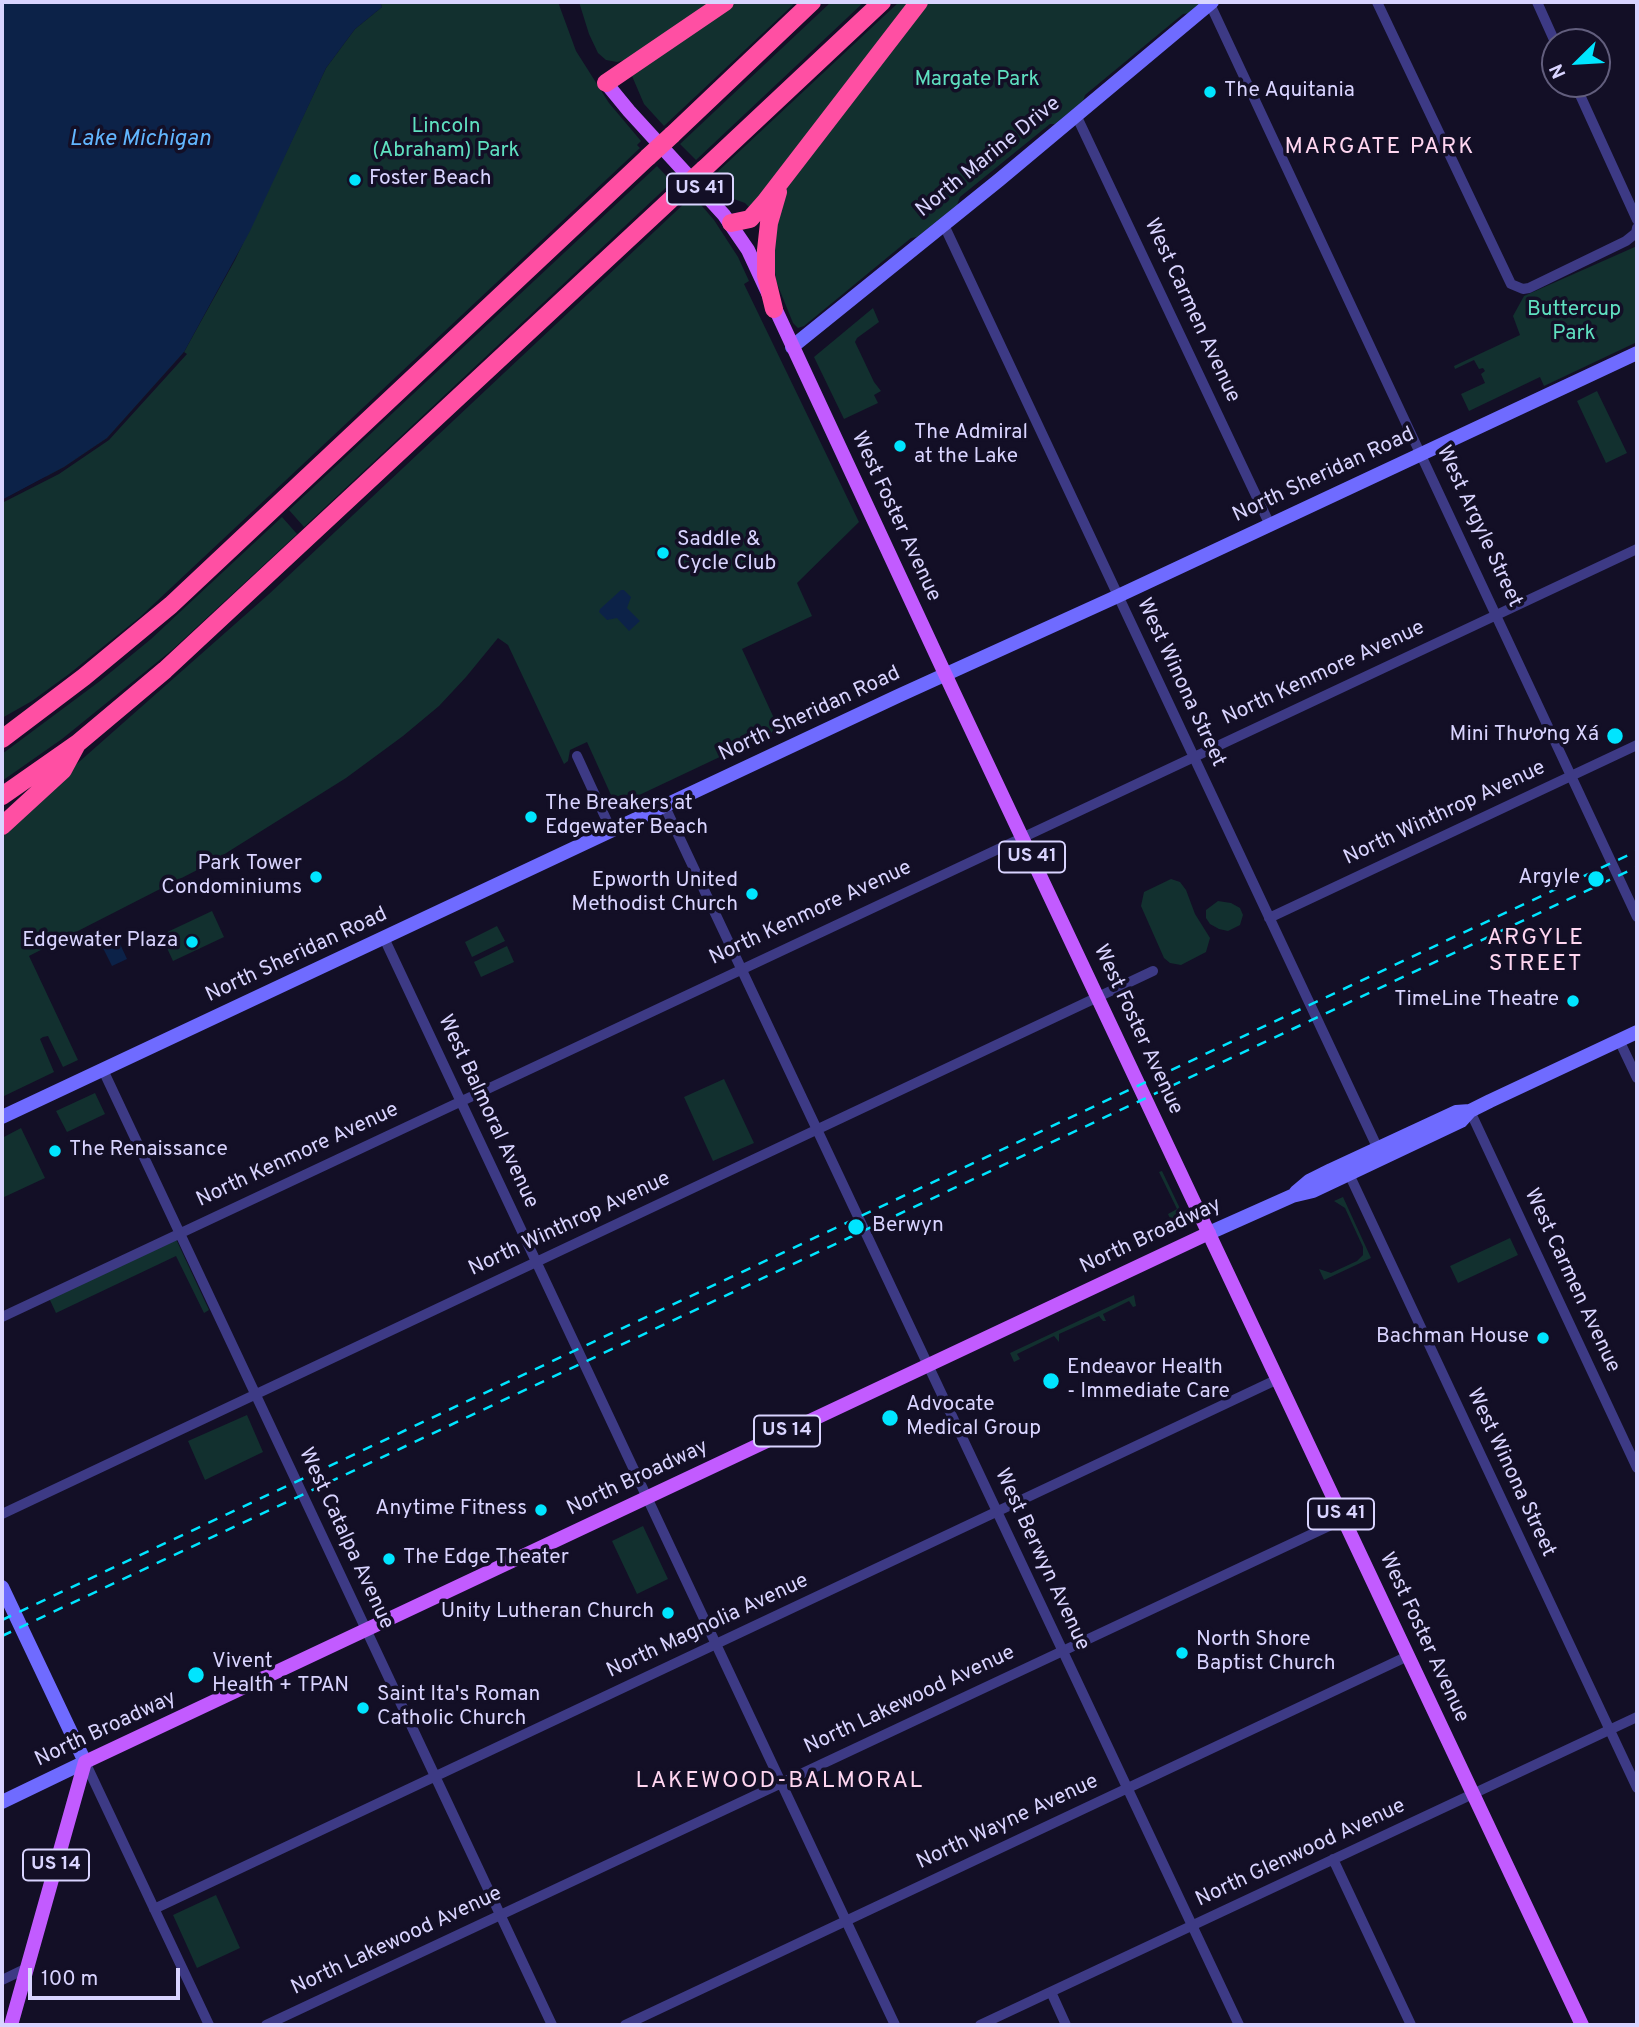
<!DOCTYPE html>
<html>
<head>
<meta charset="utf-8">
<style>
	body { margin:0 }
	#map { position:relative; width:1639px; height:2027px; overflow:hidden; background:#130f26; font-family:Overpass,sans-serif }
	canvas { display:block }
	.frame { position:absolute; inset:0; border:4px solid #d9d4ff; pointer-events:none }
	.north { position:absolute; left:1541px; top:28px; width:70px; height:70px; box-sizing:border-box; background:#130f26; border:2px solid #625e7d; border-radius:50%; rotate:246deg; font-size:19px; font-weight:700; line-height:28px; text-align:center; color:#d9d4ff }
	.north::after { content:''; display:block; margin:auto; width:24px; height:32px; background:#00e5ff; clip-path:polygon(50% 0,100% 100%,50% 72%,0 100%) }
	.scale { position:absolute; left:28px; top:1968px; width:152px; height:32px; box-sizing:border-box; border:4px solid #d9d4ff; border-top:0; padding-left:9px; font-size:21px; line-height:24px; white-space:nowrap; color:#d9d4ff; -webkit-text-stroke:5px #130f26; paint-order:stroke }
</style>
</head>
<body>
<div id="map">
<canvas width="1639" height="2027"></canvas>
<div class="frame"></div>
<div class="north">N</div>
<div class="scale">100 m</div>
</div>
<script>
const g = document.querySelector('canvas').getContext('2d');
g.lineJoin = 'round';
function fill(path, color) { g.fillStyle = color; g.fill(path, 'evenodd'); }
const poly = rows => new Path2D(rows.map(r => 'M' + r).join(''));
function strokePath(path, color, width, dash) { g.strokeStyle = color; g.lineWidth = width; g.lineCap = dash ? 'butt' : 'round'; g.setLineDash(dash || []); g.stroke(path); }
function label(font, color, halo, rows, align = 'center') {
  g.font = font + ' Overpass,sans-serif'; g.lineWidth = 7; g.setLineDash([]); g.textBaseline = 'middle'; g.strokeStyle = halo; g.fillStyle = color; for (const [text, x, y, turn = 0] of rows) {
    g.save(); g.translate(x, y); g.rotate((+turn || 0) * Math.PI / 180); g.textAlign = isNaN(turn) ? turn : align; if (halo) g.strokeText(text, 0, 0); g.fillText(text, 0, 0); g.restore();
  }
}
fill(poly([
	[380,2,558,2,576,51,609,103,641,141,637,145,640,148,140,617,69,674,32,701,2,718,2,500,42,480,184,352,235,260,326,68,355,29,382,7],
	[579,2,714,2,625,60,617,62,606,60,598,53,589,34],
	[736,2,796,2,664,126,644,104,632,76,699,26],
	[831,2,864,2,696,160,680,144],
	[899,2,912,2,751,209,745,203,731,198,712,177],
	[928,2,1203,2,1190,13,1183,14,1085,95,1083,101,1055,124,1050,124,960,197,957,205,917,237,911,238,804,326,798,328,793,323,776,281,772,244,777,209,789,182],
	[657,166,672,182,304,527,289,510],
	[689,199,692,203,696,199,714,220,738,257,749,281,744,284,859,522,797,583,812,616,742,649,779,729,616,806,587,742,570,750,568,761,564,764,508,645,498,638,466,677,439,706,403,736,346,778,207,865,29,956,78,1060,63,1067,48,1036,43,1037,40,1039,54,1072,2,1097,2,830,269,594],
	[1637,246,1637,342,1544,386,1540,377,1469,411,1461,394,1485,383,1481,374,1485,371,1483,368,1479,369,1474,360,1455,369,1454,366,1520,335,1513,316,1524,296],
	[873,308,879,322,857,338,855,342,874,382,881,391,874,395,878,403,844,419,814,357],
	[1597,391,1627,453,1606,463,1577,401],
	[282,517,297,534,172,650,62,739,2,781,2,754,100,681,151,639],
	[1171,879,1180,882,1186,890,1195,914,1210,938,1206,952,1181,965,1170,963,1164,958,1141,906,1144,892],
	[1218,901,1231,903,1240,908,1243,915,1240,925,1228,931,1219,929,1210,924,1206,918,1206,910],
	[212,911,224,937,173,961,161,935],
	[497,926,505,941,472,957,465,942],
	[507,946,514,962,481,977,474,962],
	[724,1079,754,1143,713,1161,684,1097],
	[95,1093,105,1114,67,1132,56,1111],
	[21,1128,45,1178,2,1198,2,1138],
	[1162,1171,1184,1217,1182,1221,1173,1225,1168,1214,1177,1209,1159,1172],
	[1343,1197,1371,1258,1324,1280,1319,1269,1331,1273,1357,1261,1363,1255,1363,1247,1345,1208,1334,1201],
	[1510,1238,1518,1255,1458,1283,1450,1266],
	[176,1239,209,1310,204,1313,176,1256,56,1313,49,1298],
	[1134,1295,1136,1306,1133,1307,1129,1301,1103,1314,1106,1321,1103,1321,1099,1316,1059,1334,1059,1342,1054,1336,1017,1354,1020,1359,1014,1362,1010,1353],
	[247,1415,263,1452,205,1480,188,1441],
	[643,1526,668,1579,637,1594,612,1541],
	[216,1895,240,1948,197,1968,173,1915]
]), '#12302f');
fill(poly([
	[2,2,380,2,382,7,355,29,326,68,250,231,184,352,107,438,64,467,2,500],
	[621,590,624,590,631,597,627,608,640,621,629,631,617,618,607,620,599,612,600,609],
	[115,933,127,959,112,966,99,940]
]), '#0c2248');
fill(poly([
	[184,352,187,354,109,440,59,474,2,503,2,500,64,467,107,438]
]), '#130f26');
strokePath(poly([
	[1377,2,1511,284,1523,289,1529,288,1626,241,1636,233,1637,228],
	[1537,2,1555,42],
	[1210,4,1637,917],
	[1575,84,1637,220],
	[1076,115,1270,525],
	[943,223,1379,1151],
	[577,756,612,832],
	[665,807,1239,2025],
	[1269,918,1637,745],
	[384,938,895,2025],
	[1619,1040,1637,1078],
	[103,1070,552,2025],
	[1470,1111,1637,1468],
	[1349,1174,1637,1788],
	[2,1317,1637,549],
	[2,1514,1153,971],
	[85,1762,209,2025],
	[1333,1859,1411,2025],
	[154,1909,1278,1379],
	[2,1980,27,1968],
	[1051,1992,1066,2025],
	[266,2025,1344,1519],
	[625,2025,1408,1656],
	[980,2025,1637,1717]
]), '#3d3a85', 10);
strokePath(poly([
	[792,347,999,180,1212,2],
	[2,1117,898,696,1118,596,1637,353],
	[1296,1192,1309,1181,1331,1170,1456,1112,1470,1111],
	[1209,1233,1292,1196,1313,1191,1349,1174,1461,1121,1470,1111,1490,1101,1637,1032],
	[2,1587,85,1762,2,1802]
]), '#6f6bff', 14);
strokePath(poly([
	[606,83,629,111,724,215,748,250,953,691,1582,2025],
	[11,2025,85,1762,1209,1233]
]), '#c25bff', 14);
strokePath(poly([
	[606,83,725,2],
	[672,135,812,2],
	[704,169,882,2],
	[731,223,750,219,765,202,919,2],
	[774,309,766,276,766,250,769,223,778,192],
	[2,739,84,677,171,605,648,157],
	[2,796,78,743,165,670,680,191],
	[2,826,63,770,76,746]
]), '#ff4fa3', 18);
strokePath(poly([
	[2,1620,1637,851],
	[2,1636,1637,867]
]), '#00e5ff', 2.5, [10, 9]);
strokePath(poly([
	[648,157,672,135],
	[680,191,704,169]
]), '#ff4fa3', 18);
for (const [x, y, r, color] of [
	[1210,92,7,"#00e5ff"],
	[355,180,7,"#00e5ff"],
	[900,446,7,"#00e5ff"],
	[663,553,7,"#00e5ff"],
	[1615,736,9,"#00e5ff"],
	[531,817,7,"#00e5ff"],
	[316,877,7,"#00e5ff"],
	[1596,879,9,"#00e5ff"],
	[752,894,7,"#00e5ff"],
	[192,942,7,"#00e5ff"],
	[1573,1001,7,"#00e5ff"],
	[55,1151,7,"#00e5ff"],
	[856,1227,9,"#00e5ff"],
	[1543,1338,7,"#00e5ff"],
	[1051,1381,9,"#00e5ff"],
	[890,1418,9,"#00e5ff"],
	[541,1510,7,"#00e5ff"],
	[389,1559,7,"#00e5ff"],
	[668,1613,7,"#00e5ff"],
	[1182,1653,7,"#00e5ff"],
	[196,1675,9,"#00e5ff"],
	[363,1708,7,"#00e5ff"]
]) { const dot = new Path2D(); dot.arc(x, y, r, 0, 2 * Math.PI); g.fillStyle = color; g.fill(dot); strokePath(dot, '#130f26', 2.5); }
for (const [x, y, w] of [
	[700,189,66],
	[1032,857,66],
	[787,1431,66],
	[1341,1514,66],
	[56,1865,66]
]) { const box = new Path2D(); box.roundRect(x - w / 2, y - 15.5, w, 31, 5); g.fillStyle = '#130f26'; g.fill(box); strokePath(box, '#d9d4ff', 2); }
label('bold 19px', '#d9d4ff', null, [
	["US 41",700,189],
	["US 41",1032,857],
	["US 14",787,1431],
	["US 41",1341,1514],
	["US 14",56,1865]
]);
label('21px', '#5fe0c0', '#130f26', [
	["Margate Park",977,81],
	["Lincoln",446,128],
	["(Abraham) Park",446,152],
	["Buttercup",1574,311],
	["Park",1574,335]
]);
label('21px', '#d9d4ff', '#130f26', [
	["The Aquitania",1224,92],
	["Foster Beach",369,180],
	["The Admiral",914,434],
	["at the Lake",914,458],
	["Saddle &",677,541],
	["Cycle Club",677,565],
	["Mini Thương Xá",1599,736,"right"],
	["The Breakers at",545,805],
	["Edgewater Beach",545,829],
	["Park Tower",302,865,"right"],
	["Condominiums",302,889,"right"],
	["Argyle",1580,879,"right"],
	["Epworth United",738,882,"right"],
	["Methodist Church",738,906,"right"],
	["Edgewater Plaza",178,942,"right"],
	["TimeLine Theatre",1559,1001,"right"],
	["The Renaissance",69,1151],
	["Berwyn",872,1227],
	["Bachman House",1529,1338,"right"],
	["Endeavor Health",1067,1369],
	["- Immediate Care",1067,1393],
	["Advocate",906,1406],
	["Medical Group",906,1430],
	["Anytime Fitness",527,1510,"right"],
	["The Edge Theater",403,1559],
	["Unity Lutheran Church",654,1613,"right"],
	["North Shore",1196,1641],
	["Baptist Church",1196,1665],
	["Vivent",212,1663],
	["Health + TPAN",212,1687],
	["Saint Ita's Roman",377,1696],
	["Catholic Church",377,1720]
], 'left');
label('21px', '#d9d4ff', '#130f26', [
	["North Marine Drive",989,158,-39],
	["West Carmen Avenue",1191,311,65],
	["North Sheridan Road",1324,476,-25],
	["West Foster Avenue",895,517,65],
	["West Argyle Street",1478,527,65],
	["North Kenmore Avenue",1324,674,-25],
	["West Winona Street",1180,683,65],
	["North Sheridan Road",810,715,-25],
	["North Winthrop Avenue",1445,814,-25],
	["North Kenmore Avenue",811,914,-25],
	["North Sheridan Road",297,956,-25],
	["West Foster Avenue",1137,1030,65],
	["West Balmoral Avenue",487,1112,65],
	["North Kenmore Avenue",298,1156,-25],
	["North Winthrop Avenue",570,1225,-25],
	["North Broadway",1151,1237,-25],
	["West Carmen Avenue",1571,1281,65],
	["West Winona Street",1510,1473,65],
	["North Broadway",638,1479,-25],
	["West Catalpa Avenue",345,1539,65],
	["West Berwyn Avenue",1041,1560,65],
	["North Magnolia Avenue",708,1627,-25],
	["West Foster Avenue",1423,1638,65],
	["North Lakewood Avenue",910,1701,-25],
	["North Broadway",106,1730,-25],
	["North Wayne Avenue",1008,1823,-25],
	["North Glenwood Avenue",1301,1854,-25],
	["North Lakewood Avenue",397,1942,-25]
]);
label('italic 23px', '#62b6ff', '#130f26', [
	["Lake Michigan",140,140]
]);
g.letterSpacing = '2px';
label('23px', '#ffd6f0', '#130f26', [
	["MARGATE PARK",1380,148],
	["ARGYLE",1536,939],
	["STREET",1536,965],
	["LAKEWOOD-BALMORAL",780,1782]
]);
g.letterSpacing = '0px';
</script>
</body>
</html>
